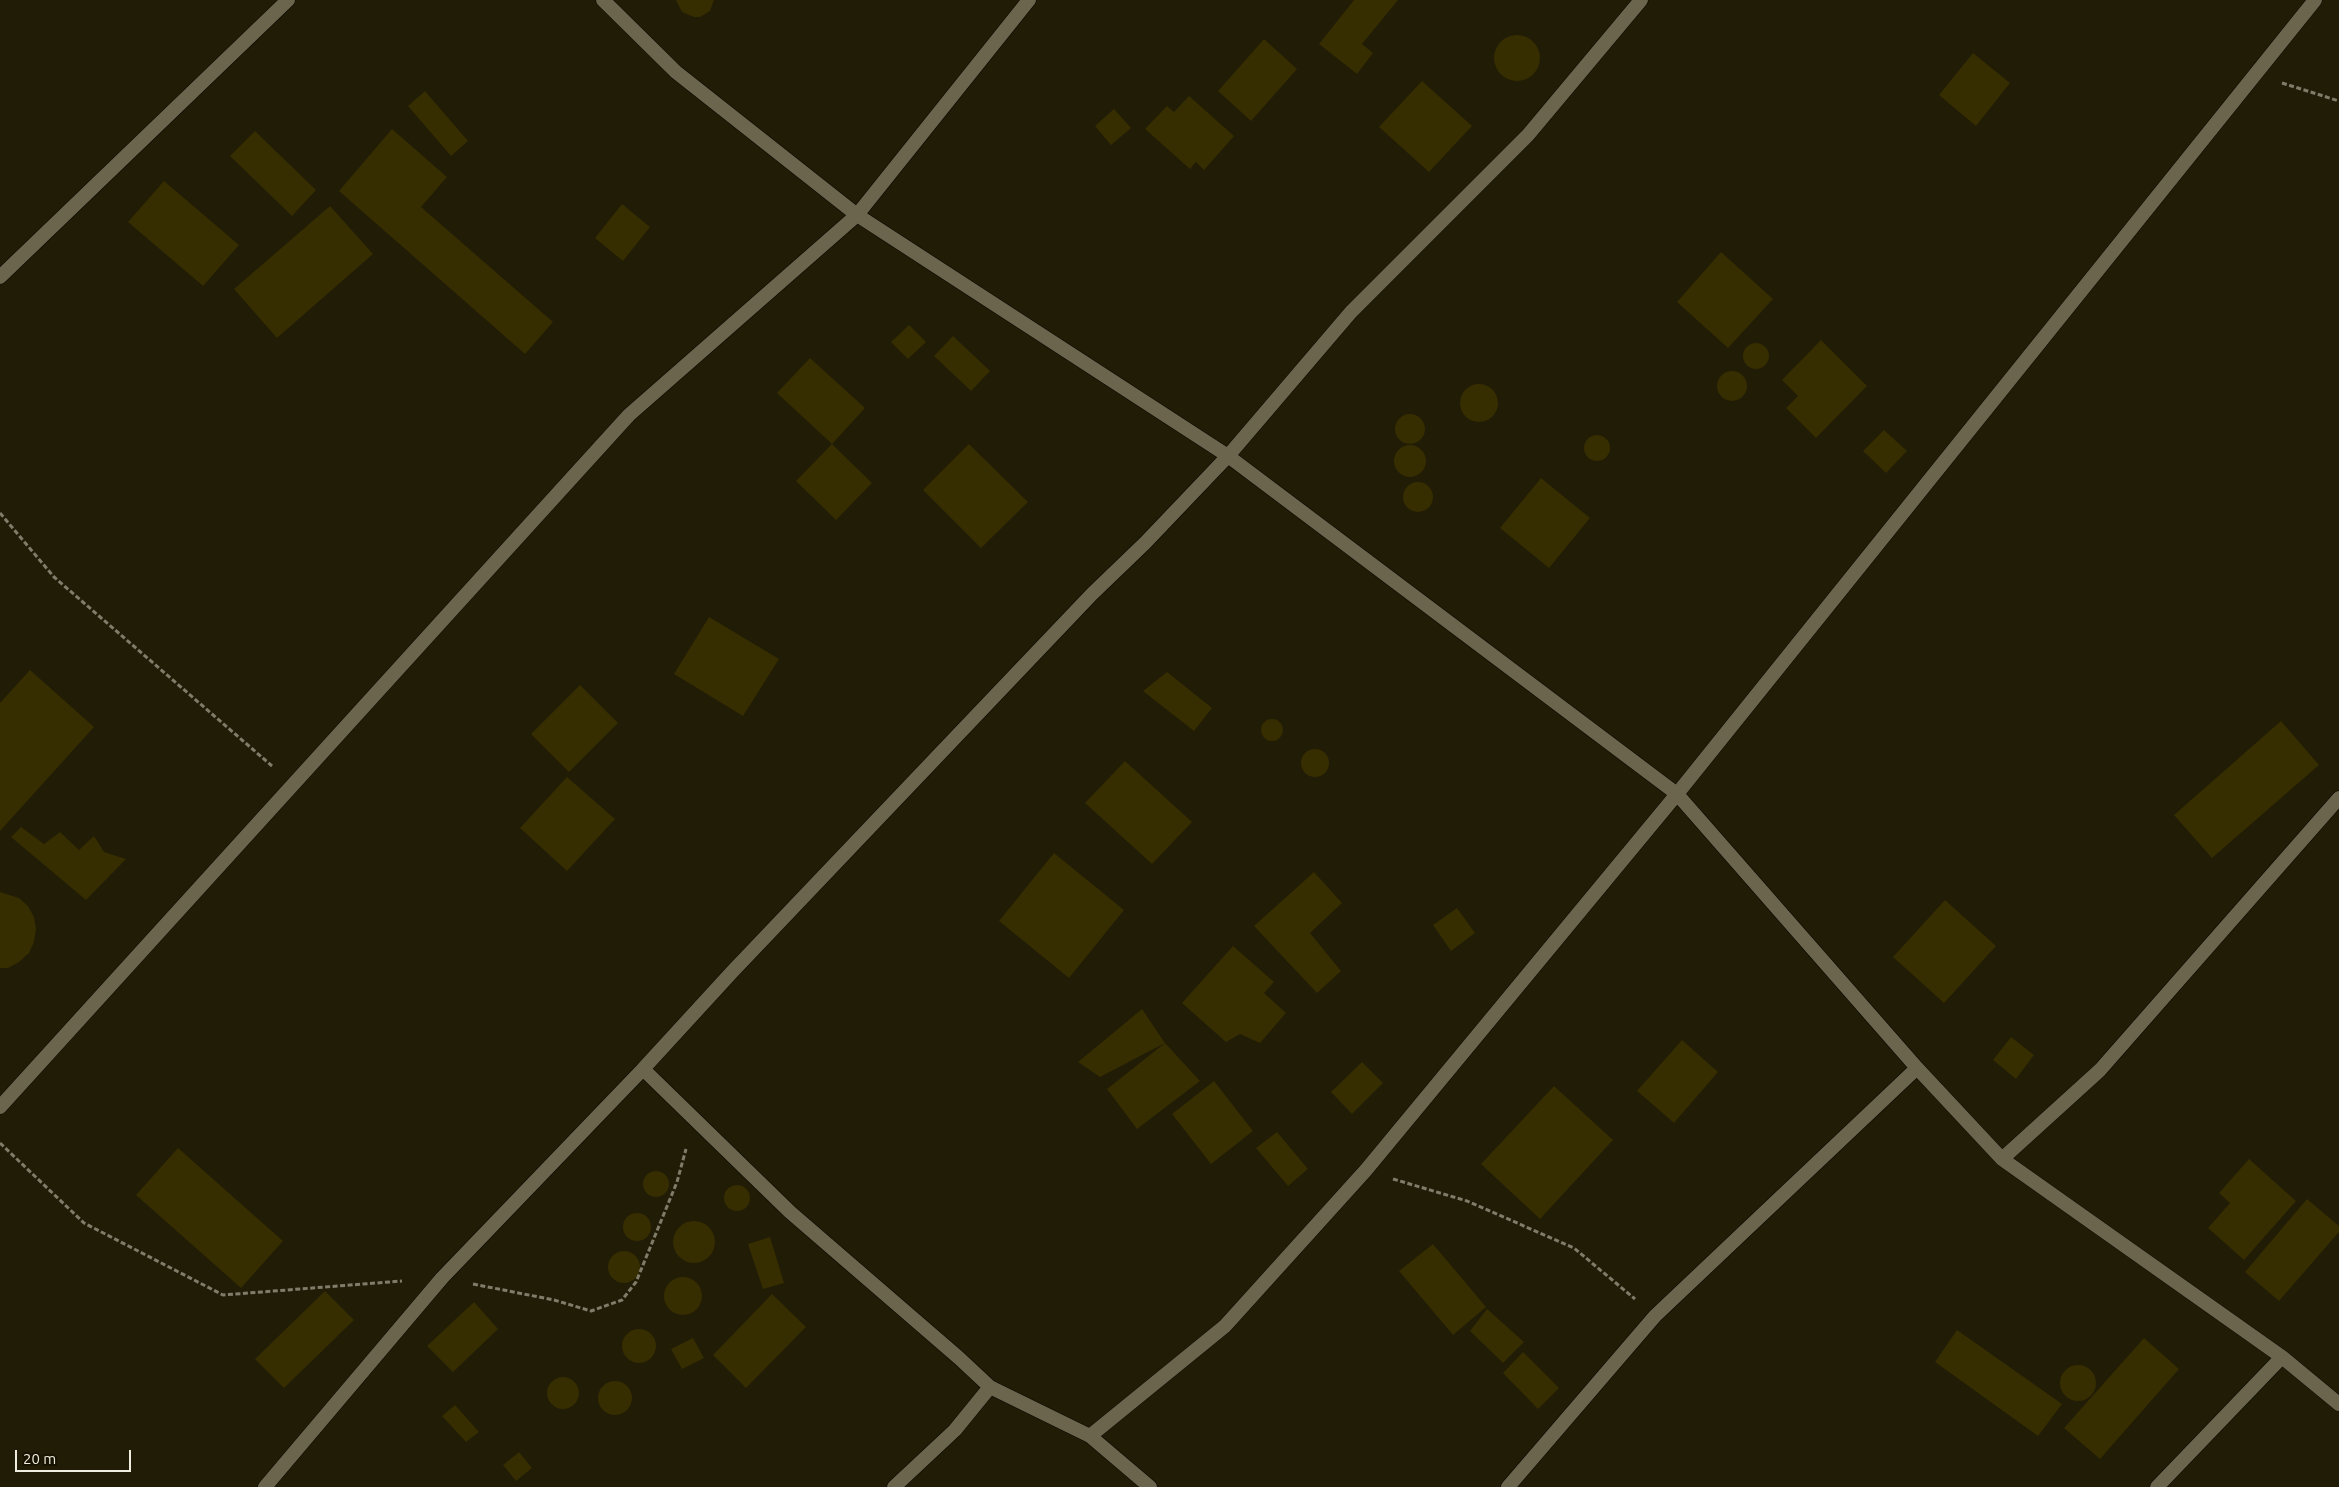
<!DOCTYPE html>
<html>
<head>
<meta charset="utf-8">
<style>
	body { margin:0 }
	#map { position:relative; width:2339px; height:1487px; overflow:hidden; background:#211c06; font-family:Ubuntu,sans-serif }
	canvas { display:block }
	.scale { position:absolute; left:15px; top:1450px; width:116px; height:22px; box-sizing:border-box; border:2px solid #efeddf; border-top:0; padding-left:6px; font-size:15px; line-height:18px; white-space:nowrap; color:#efeddf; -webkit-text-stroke:4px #181301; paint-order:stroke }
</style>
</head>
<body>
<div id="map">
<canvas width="2339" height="1487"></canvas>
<div class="scale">20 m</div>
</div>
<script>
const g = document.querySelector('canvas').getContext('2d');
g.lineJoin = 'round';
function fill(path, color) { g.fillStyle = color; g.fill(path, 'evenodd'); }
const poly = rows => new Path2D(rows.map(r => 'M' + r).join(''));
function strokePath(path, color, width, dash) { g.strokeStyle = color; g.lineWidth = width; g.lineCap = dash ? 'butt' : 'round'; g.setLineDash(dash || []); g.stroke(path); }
fill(poly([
	[676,0,714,0,710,11,700,17,694,17,682,12],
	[1354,0,1398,0,1362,44,1373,53,1357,74,1319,44],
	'1494 58a23 23 0 1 1 46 0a23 23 0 1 1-46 0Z',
	[1264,39,1297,69,1251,121,1218,91],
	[1973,53,2010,83,1976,126,1939,95],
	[1422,81,1472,126,1429,172,1379,127],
	[425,91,468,141,451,156,408,106],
	[1189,96,1234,136,1204,170,1196,162,1190,169,1145,129,1167,106,1174,112],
	[1114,109,1131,128,1111,145,1095,126],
	[392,129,447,177,421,207,553,322,525,354,339,191],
	[255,131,316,190,292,216,230,156],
	[164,181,239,245,203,286,128,222],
	[622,204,650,227,623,261,595,238],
	[330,206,373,254,277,338,234,289],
	[1721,252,1773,299,1728,348,1677,302],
	[909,325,926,342,908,359,891,342],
	[953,336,990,371,971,391,934,356],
	[1821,340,1867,386,1816,438,1786,408,1798,396,1782,380],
	'1743 356a13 13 0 1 1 26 0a13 13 0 1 1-26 0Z',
	[810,358,865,408,832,444,777,393],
	'1717 386a15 15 0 1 1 30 0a15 15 0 1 1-30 0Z',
	'1460 403a19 19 0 1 1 38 0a19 19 0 1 1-38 0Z',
	'1395 429a15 15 0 1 1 30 0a15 15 0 1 1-30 0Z',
	[1884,430,1907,451,1886,473,1863,451],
	'1584 448a13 13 0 1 1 26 0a13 13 0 1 1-26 0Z',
	[832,444,872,483,836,520,796,481],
	[969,444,1028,502,981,548,923,490],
	'1394 461a16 16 0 1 1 32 0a16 16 0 1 1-32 0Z',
	[1541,478,1590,518,1549,568,1500,528],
	'1403 497a15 15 0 1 1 30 0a15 15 0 1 1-30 0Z',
	[709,617,779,659,743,716,674,674],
	[30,670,94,727,0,831,0,703],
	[1167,672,1212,708,1194,731,1143,691],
	[580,685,618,723,569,772,531,734],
	'1261 730a11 11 0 1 1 22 0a11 11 0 1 1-22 0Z',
	[2281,721,2319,765,2212,858,2174,815],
	'1301 763a14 14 0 1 1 28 0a14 14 0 1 1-28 0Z',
	[1125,761,1192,822,1152,864,1085,803],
	[567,777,615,819,567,871,520,828],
	[21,827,44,844,60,832,79,850,94,836,104,852,126,859,86,900,11,837],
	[1054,853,1124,910,1069,978,999,921],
	[1314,872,1342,903,1310,933,1341,971,1317,993,1254,926],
	[0,892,19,898,28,906,34,917,36,929,34,942,29,953,19,962,8,968,0,968],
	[1945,900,1996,946,1944,1003,1893,957],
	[1457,908,1475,933,1451,951,1433,925],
	[1233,946,1274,982,1264,993,1286,1013,1260,1043,1240,1034,1226,1042,1182,1003],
	[1142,1009,1165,1043,1100,1077,1078,1062],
	[2011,1037,2034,1055,2016,1079,1993,1060],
	[1682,1040,1718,1072,1674,1123,1637,1091],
	[1165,1043,1200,1081,1137,1129,1107,1089],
	[1362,1062,1383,1083,1352,1114,1331,1092],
	[1214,1081,1253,1131,1211,1164,1172,1114],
	[1554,1086,1613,1140,1540,1219,1481,1164],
	[1277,1132,1308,1169,1288,1186,1256,1148],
	[178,1148,283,1241,241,1288,136,1195],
	[2249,1159,2296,1201,2244,1260,2208,1228,2230,1203,2219,1193],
	'643 1184a13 13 0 1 1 26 0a13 13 0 1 1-26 0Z',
	'724 1198a13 13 0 1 1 26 0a13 13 0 1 1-26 0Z',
	[2307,1199,2339,1226,2339,1232,2279,1301,2245,1272],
	'623 1227a14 14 0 1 1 28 0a14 14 0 1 1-28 0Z',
	'673 1242a21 21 0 1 1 42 0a21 21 0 1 1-42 0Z',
	[770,1237,784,1283,763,1289,748,1244],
	[1433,1244,1486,1307,1453,1335,1399,1271],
	'608 1267a16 16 0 1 1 32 0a16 16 0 1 1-32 0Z',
	'664 1296a19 19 0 1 1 38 0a19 19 0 1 1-38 0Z',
	[325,1291,354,1320,284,1388,255,1359],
	[772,1294,806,1327,746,1388,713,1355],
	[474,1302,498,1329,453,1372,427,1346],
	[1487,1309,1524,1342,1503,1363,1470,1331],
	'622 1346a17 17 0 1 1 34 0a17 17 0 1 1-34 0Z',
	[1957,1330,2062,1404,2038,1436,1935,1362],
	[693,1338,704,1358,682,1369,671,1349],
	[2144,1338,2179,1369,2100,1459,2064,1428],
	[1523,1352,1559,1388,1538,1409,1503,1373],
	'2060 1383a18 18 0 1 1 36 0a18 18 0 1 1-36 0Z',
	'547 1393a16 16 0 1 1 32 0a16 16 0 1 1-32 0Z',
	'598 1398a17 17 0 1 1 34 0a17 17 0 1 1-34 0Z',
	[455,1405,479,1432,466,1442,442,1416],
	[519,1452,532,1468,516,1481,503,1465]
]), '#362d00');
const minor = poly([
	[603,0,676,72,857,215,1228,456,1677,794,1917,1068,2002,1159,2282,1357,2339,1404],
	[0,277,288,0],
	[643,1069,790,1212,959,1358,990,1387,955,1430,894,1487],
	[0,1107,629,415,857,215,1029,0],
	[2002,1159,2100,1070,2339,798],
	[990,1387,1090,1436,1225,1326,1366,1170,1677,794,2315,0],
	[1090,1436,1150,1487],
	[265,1487,442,1278,643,1069,732,972,1092,594,1145,543,1228,456,1351,312,1528,135,1641,0],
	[1508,1487,1655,1316,1917,1068],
	[2157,1487,2282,1357]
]);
strokePath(minor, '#0b0700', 15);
strokePath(poly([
	[2282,83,2339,101],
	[0,513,54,577,272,766],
	[0,1143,84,1223,223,1295,402,1281],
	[1393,1179,1467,1201,1574,1248,1635,1299],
	[473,1284,554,1300,591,1311,622,1300,636,1282,677,1182,686,1149]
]), '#807c6a', 3, [5, 2.5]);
strokePath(minor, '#6a654c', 14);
</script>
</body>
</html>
